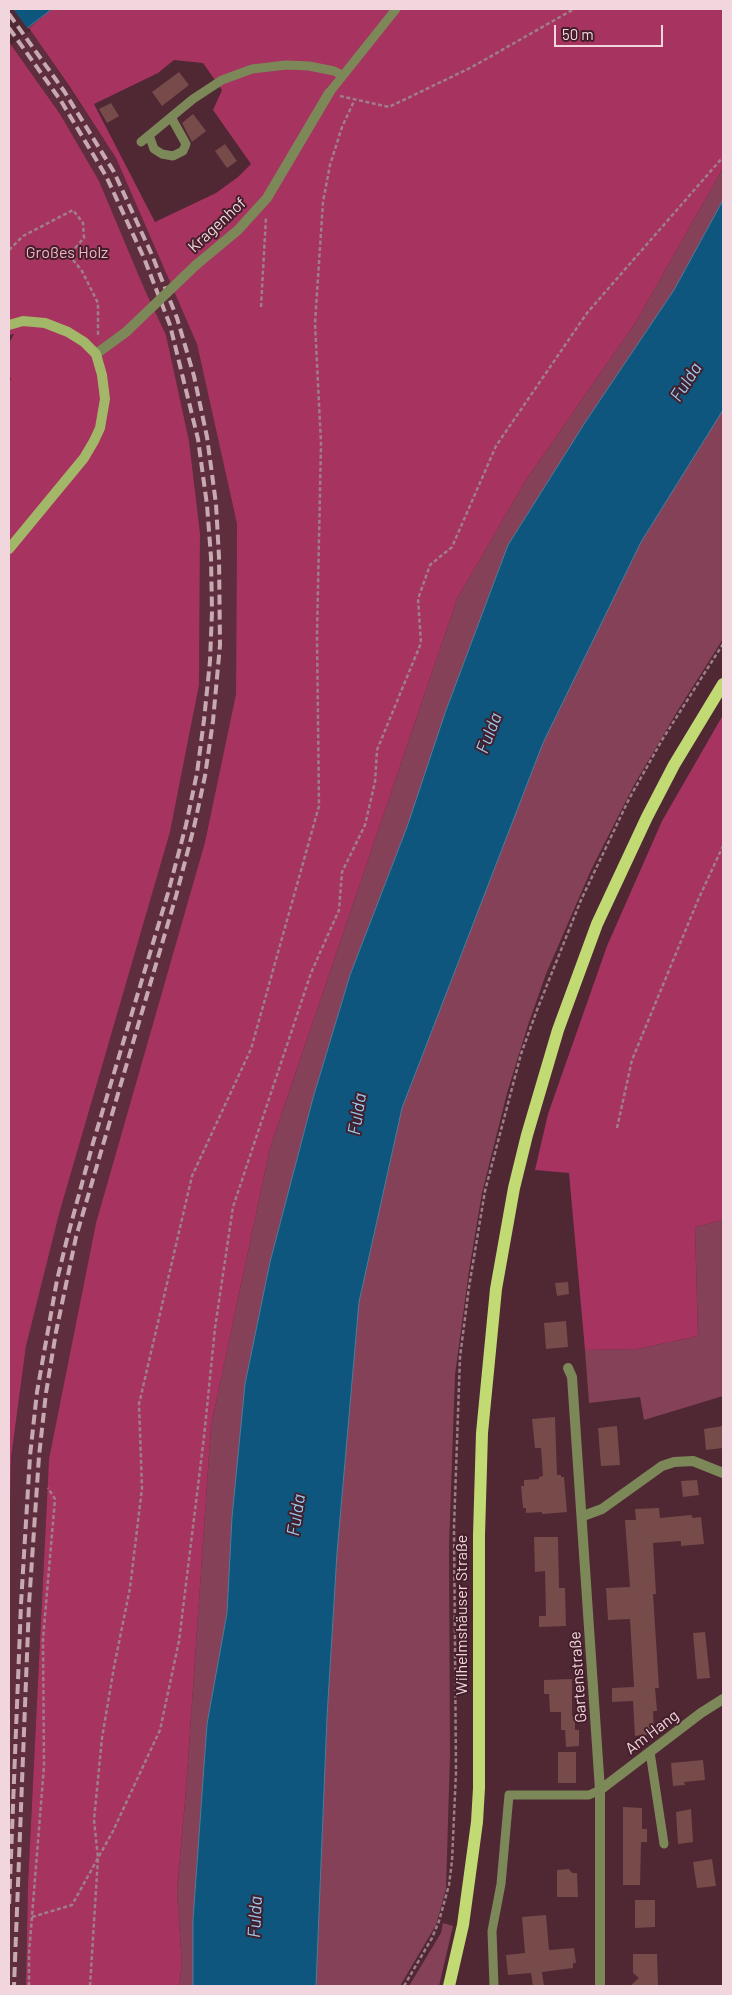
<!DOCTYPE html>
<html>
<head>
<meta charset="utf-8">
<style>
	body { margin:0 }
	#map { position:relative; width:732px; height:1995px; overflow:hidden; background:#4f2834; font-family:Barlow,sans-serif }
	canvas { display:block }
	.frame { position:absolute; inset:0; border:10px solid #f1d6dd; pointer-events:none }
	.scale { position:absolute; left:554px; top:25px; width:109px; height:22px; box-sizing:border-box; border:2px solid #f1d6dd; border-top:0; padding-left:6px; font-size:15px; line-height:18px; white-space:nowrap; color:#f1d6dd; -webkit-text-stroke:4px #441e2a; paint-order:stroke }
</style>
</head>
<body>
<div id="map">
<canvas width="732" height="1995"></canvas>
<div class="frame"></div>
<div class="scale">50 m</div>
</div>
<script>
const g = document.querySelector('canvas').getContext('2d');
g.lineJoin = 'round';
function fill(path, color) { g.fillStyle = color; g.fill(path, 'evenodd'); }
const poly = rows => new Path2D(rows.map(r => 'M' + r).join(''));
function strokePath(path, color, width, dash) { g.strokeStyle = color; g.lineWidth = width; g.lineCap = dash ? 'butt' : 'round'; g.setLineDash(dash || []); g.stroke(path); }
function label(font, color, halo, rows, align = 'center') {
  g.font = font + ' Barlow,sans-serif'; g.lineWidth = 4; g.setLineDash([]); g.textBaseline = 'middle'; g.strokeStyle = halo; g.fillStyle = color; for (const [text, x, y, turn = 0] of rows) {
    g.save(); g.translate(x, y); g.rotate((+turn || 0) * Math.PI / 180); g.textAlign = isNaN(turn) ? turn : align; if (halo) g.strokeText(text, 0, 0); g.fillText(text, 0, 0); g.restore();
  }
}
fill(poly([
	[31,30,116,158,197,344,237,524,236,694,205,842,96,1223,49,1459,28,1884,26,1986,9,1986,9,1550,11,1458,26,1346,59,1214,170,832,199,685,200,533,189,441,166,335,144,288,99,181,60,114,11,45]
]), '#5e2e3e');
fill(poly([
	[723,168,723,200,674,290,586,421,508,545,445,713,407,827,350,975,313,1098,270,1262,245,1384,227,1613,207,1724,193,1920,193,1986,179,1986,182,1965,177,1891,186,1790,211,1426,270,1148,457,599,526,480,636,322],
	[723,410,723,639,678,710,634,785,591,870,546,974,528,1025,507,1093,482,1193,469,1271,455,1375,449,1547,450,1755,446,1889,436,1925,400,1986,316,1986,327,1717,337,1553,359,1302,402,1108,543,743,641,542],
	[723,1220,723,1396,644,1420,640,1397,589,1403,585,1350,637,1349,698,1336,695,1227],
	[443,1923,453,1926,439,1986,409,1986,441,1933]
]), '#854157');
fill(poly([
	[52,9,723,9,723,168,636,322,526,480,457,599,270,1148,211,1426,186,1790,177,1891,182,1965,179,1986,26,1986,28,1884,49,1459,96,1223,205,842,236,694,237,524,197,344,116,158,70,87,29,28],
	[174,60,203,63,222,90,213,110,251,164,238,177,216,193,155,222,94,104,158,73],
	[9,42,60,114,99,181,144,288,166,335,189,441,200,533,199,685,170,832,59,1214,26,1346,11,1458,9,1550,9,383,11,379,9,376,9,343,14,334,9,335],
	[723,715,723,1220,695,1227,698,1336,637,1349,585,1350,569,1173,535,1170,548,1114,607,946,662,821]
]), '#a73360');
const water = poly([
	[9,9,52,9,9,42,9,9],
	[723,200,723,410,641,542,543,743,402,1108,359,1302,337,1553,327,1717,316,1986,193,1986,193,1920,207,1724,227,1613,232,1517,245,1384,270,1262,313,1098,350,975,407,827,445,713,508,545,586,421,674,290,723,200]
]);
fill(water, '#0e567e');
strokePath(water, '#527c9a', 1);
fill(poly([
	[9,9,13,9,28,29,31,30,10,44]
]), '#4f2834');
fill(poly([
	[179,72,189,85,162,106,152,92],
	[111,103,119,116,107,123,99,109],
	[193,114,206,131,192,142,182,123],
	[225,144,237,161,227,168,215,151],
	[568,1282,569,1294,557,1296,555,1283],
	[566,1321,568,1347,546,1349,544,1323],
	[555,1417,557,1475,561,1475,561,1477,564,1477,567,1512,542,1514,542,1512,526,1513,526,1508,523,1508,521,1486,524,1486,524,1480,539,1479,539,1477,543,1476,541,1448,535,1448,532,1419],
	[617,1426,620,1465,601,1466,598,1428],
	[723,1426,723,1448,706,1450,704,1429],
	[697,1480,699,1495,683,1497,681,1481],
	[659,1508,660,1518,691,1515,693,1518,701,1517,704,1544,681,1546,681,1541,653,1543,656,1594,653,1594,659,1688,655,1688,657,1711,653,1711,654,1734,635,1736,633,1701,612,1702,612,1688,634,1687,630,1619,608,1620,606,1588,630,1587,625,1520,636,1520,635,1509],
	[534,1537,558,1537,559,1588,565,1588,566,1626,539,1627,539,1616,546,1616,545,1571,535,1572],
	[705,1632,710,1678,697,1679,693,1633],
	[572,1679,572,1716,575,1716,575,1730,579,1730,579,1746,566,1747,565,1730,561,1730,561,1712,550,1712,549,1694,544,1694,544,1680],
	[558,1752,576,1752,576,1783,558,1783],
	[703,1760,705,1780,684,1782,685,1785,673,1786,671,1763],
	[623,1807,642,1808,642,1829,647,1829,647,1842,641,1842,640,1885,623,1885],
	[691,1809,693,1842,678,1844,676,1812],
	[712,1859,716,1886,697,1888,693,1862],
	[569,1869,572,1873,577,1873,578,1897,557,1897,557,1870],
	[635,1900,655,1900,655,1927,635,1928],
	[546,1915,549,1950,574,1948,576,1963,573,1963,573,1968,542,1972,544,1986,533,1986,531,1973,508,1975,506,1955,525,1953,522,1917],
	[633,1954,657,1954,658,1986,630,1986,639,1978,633,1973]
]), '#774b4a');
strokePath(poly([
	[340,96,389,107,472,67,574,9],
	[9,250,23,236,73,210,83,223,84,238,69,255,82,271,98,303,98,337],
	[261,307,266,217],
	[617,1128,632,1060,698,900,723,846],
	[32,1917,72,1905,113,1831,160,1730,179,1641,204,1437,215,1328,233,1207,311,973,339,910,342,872,365,825,375,782,377,750,421,643,418,599,430,565,452,547,496,446,587,313,723,157],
	[29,1986,29,1954,44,1766,43,1639,55,1499,48,1488],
	[90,1986,98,1858,94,1820,102,1738,114,1667,130,1588,142,1488,139,1404,192,1176,251,1049,319,806,317,635,321,444,315,323,323,202,330,165,342,127,355,99],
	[404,1986,432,1938,439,1921,449,1885,452,1861,456,1772,454,1527,460,1357,469,1287,485,1191,521,1054,537,1010,581,900,629,799,662,740,723,644]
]), '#9f7e88', 2.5, [4, 2.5]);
strokePath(poly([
	[329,93,396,9],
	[149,135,154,149,162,154,173,156,183,151,186,144,171,117],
	[141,142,193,99,222,80,252,69,286,65,309,66,334,71,342,75],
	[650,1752,664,1844],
	[494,1986,492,1931,501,1884,509,1795,589,1795,600,1790]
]), '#7c8858', 9);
strokePath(poly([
	[196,265,238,230,267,198,329,93],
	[96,354,126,332],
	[568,1368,572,1377,600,1790,600,1986],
	[583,1516,602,1509,662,1466,674,1462,693,1461,723,1473],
	[600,1790,701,1713,723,1699]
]), '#7c8858', 10);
strokePath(poly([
	[9,325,23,321,45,323,68,332,84,342,96,354,102,375,105,399,100,428,94,441,84,458,9,549]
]), '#a3b768', 10);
strokePath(poly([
	[449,1986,463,1925,477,1822,479,1788,479,1535,482,1433,496,1289,514,1188,527,1135,558,1030,597,924,647,817,674,765,723,684]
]), '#c1da73', 12);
strokePath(poly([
	[9,14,64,91,114,172,152,255,177,318,194,376,207,437,216,504,219,557,220,645,213,721,205,776,194,827,176,896,76,1237,56,1332,46,1393,39,1456,29,1604,14,1986],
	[9,28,61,101,106,176,144,258,170,325,198,439,207,505,211,557,212,612,210,661,204,720,197,773,186,825,168,893,93,1143,68,1235,57,1280,37,1392,30,1456,21,1604,9,1907]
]), '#c7a9b1', 4, [10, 5]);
strokePath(poly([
	[126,332,196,265]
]), '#7c8858', 10);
label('16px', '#f1d6dd', '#441e2a', [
	["Kragenhof",217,225,-43],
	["Wilhelmshäuser Straße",462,1615,-90],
	["Gartenstraße",578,1677,-94],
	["Am Hang",652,1732,-37]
]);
label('16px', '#f4b6c7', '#441e2a', [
	["Großes Holz",67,253]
]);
label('italic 18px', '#96c8ed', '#441e2a', [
	["Fulda",686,382,-57],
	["Fulda",489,733,-69],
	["Fulda",357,1114,-81],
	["Fulda",296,1515,-81],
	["Fulda",255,1917,-87]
]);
</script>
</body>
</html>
